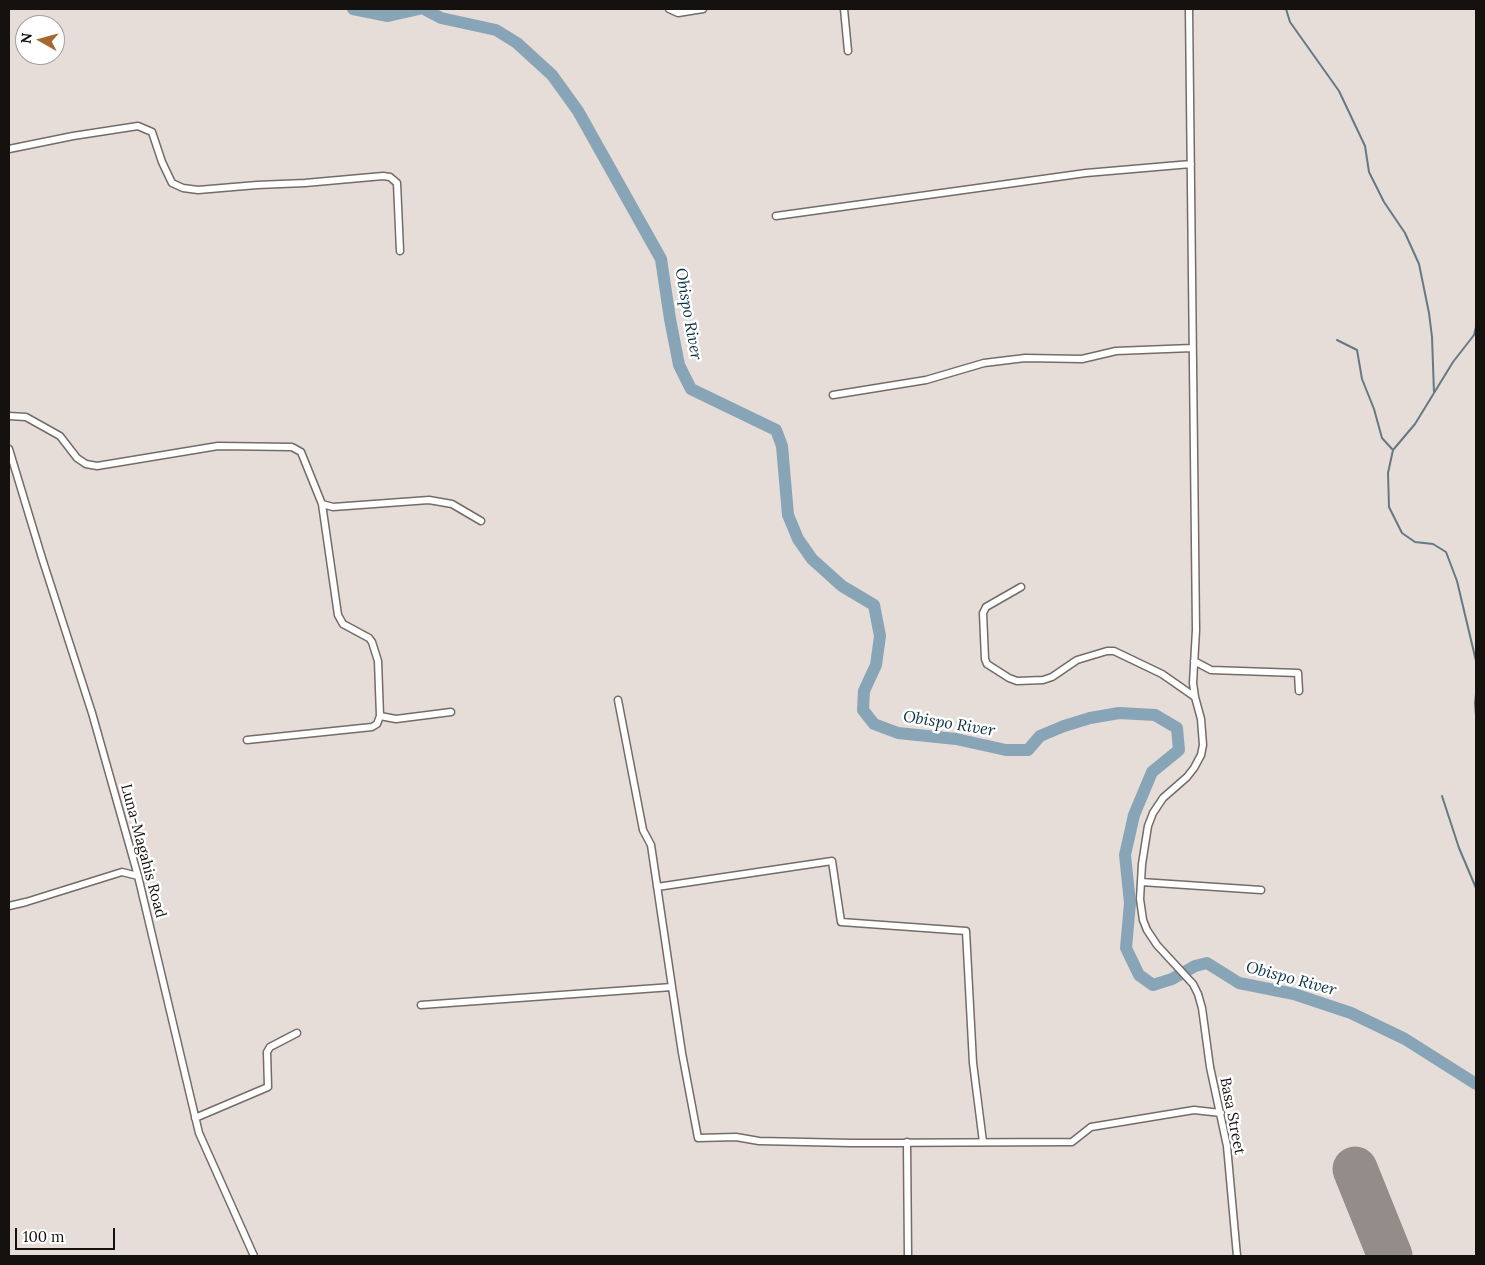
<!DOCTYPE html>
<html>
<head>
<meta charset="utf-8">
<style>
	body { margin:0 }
	#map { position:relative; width:1485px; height:1265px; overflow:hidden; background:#e6dcd8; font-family:Lora,serif }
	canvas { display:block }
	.frame { position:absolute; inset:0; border:10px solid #14110f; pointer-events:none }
	.north { position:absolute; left:15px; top:15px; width:50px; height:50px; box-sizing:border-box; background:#fff; border:1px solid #a1a09f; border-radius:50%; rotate:277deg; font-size:14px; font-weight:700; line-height:20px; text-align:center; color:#14110f }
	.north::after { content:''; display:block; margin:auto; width:18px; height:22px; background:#a76730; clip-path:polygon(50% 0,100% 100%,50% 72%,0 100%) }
	.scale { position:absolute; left:15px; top:1228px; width:100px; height:22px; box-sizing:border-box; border:2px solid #14110f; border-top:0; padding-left:6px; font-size:15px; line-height:18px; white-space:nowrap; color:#14110f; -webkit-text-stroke:4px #fff; paint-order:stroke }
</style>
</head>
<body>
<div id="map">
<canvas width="1485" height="1265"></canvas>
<div class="frame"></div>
<div class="north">N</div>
<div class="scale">100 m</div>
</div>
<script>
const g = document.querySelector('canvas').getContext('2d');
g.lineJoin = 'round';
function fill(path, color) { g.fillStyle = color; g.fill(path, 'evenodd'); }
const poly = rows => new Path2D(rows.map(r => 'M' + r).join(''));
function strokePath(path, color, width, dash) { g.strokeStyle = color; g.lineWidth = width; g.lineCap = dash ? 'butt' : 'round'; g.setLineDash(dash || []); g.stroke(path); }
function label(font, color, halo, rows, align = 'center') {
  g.font = font + ' Lora,serif'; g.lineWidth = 5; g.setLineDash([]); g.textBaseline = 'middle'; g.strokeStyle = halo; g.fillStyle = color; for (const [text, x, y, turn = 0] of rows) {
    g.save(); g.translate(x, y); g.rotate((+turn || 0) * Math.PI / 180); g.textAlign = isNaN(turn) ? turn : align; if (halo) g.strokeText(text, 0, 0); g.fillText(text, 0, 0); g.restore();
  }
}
fill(poly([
	[1366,1148,1409,1256,1376,1256,1338,1159]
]), '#dfcec7');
strokePath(poly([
	[1286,9,1290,22,1339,91,1365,146,1369,172,1384,202,1405,233,1419,264,1429,313,1432,337,1434,393],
	[1476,327,1474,335,1453,362,1415,424,1393,450,1388,473,1389,507,1402,533,1415,542,1433,544,1446,552,1457,581,1476,661],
	[1337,340,1357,350,1362,379,1374,409,1382,438,1392,449],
	[1476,694,1475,703,1476,715],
	[1442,796,1459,848,1476,888]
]), '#657985', 2);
strokePath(poly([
	[353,9,388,16,419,9],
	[424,9,441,18,496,30,517,43,552,75,578,111,661,259,670,319,679,365,691,389,776,430,782,446,788,515,798,539,812,559,842,586,874,605,880,636,876,665,864,691,863,710,874,724,898,733,956,739,1006,750,1028,750,1040,736,1064,726,1090,718,1119,713,1155,715,1177,728,1179,750,1152,772,1134,815,1125,855,1130,903,1126,948,1139,975,1153,985,1172,979,1195,966,1207,963,1239,983,1294,994,1351,1013,1405,1039,1476,1084]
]), '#88a5b7', 12);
strokePath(poly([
	[1355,1169,1390,1256]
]), '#938c88', 45);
const street = poly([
	[669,9,678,13,703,9],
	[844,9,848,51],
	[1189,9,1196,630,1193,683,1195,697,1201,719,1203,745,1201,755,1194,768,1187,777,1163,798,1153,813,1148,826,1142,864,1140,899,1143,920,1147,930,1157,945,1193,984,1198,994,1202,1008,1210,1067,1227,1146,1237,1256],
	[9,149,73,136,138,126,152,132,162,162,172,183,183,188,198,190,257,185,305,183,383,176,390,177,397,183,400,251],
	[776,216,1086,173,1191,164],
	[833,395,926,380,984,363,1025,358,1082,359,1116,351,1192,348],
	[9,416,26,417,60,436,77,458,86,464,97,466,218,446,292,447,301,452,322,504,333,507,429,500,452,504,481,521],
	[9,449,42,558,92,713,138,876,199,1133,254,1256],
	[322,504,338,615,343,624,369,638,372,642,378,661,380,716,396,719,451,712],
	[1021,587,986,607,983,613,985,659,987,664,1009,678,1017,681,1043,680,1052,677,1077,660,1107,651,1114,651,1162,674,1195,697],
	[1194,661,1211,670,1298,673,1299,691],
	[618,700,643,830,651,845,672,987],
	[247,740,372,727,377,724,380,716],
	[1141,882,1261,890],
	[657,887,832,861,841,922,966,931,973,1063,983,1142],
	[9,906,26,902,122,872,138,876],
	[421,1005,672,987,682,1053,698,1138,736,1137,759,1141,851,1143,1072,1142,1091,1127,1194,1110,1221,1113],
	[195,1118,268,1087,267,1052,270,1047,297,1033],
	[907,1142,908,1256]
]);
strokePath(street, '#746c68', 9);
strokePath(street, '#fff', 6);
label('15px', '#14110f', '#fff', [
	["Luna-Magahis Road",143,851,75],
	["Basa Street",1232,1116,79]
]);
label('italic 16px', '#083145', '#fff', [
	["Obispo River",688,314,80],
	["Obispo River",949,724,9],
	["Obispo River",1291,979,15]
]);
</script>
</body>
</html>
